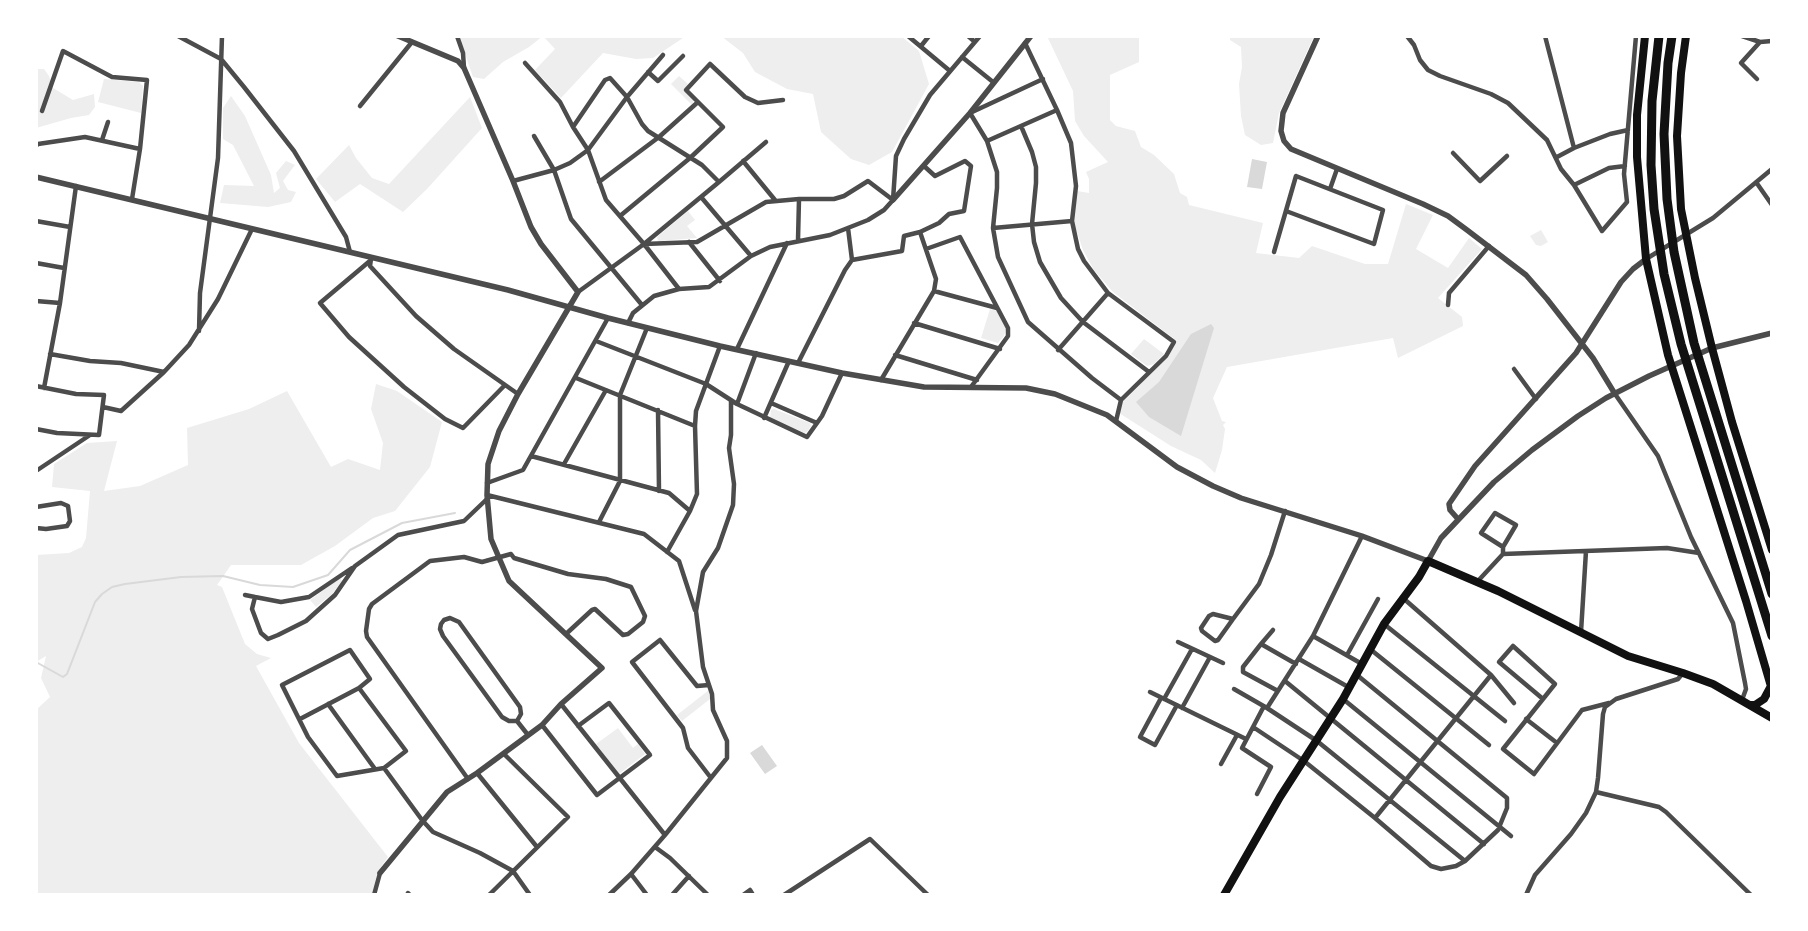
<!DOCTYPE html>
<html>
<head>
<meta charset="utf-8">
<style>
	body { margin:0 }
	#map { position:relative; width:1808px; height:931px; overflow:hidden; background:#fff; font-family:"Roboto Condensed",sans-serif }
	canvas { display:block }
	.frame { position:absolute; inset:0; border:38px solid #fff; pointer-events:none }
</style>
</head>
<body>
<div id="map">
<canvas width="1808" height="931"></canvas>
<div class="frame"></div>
</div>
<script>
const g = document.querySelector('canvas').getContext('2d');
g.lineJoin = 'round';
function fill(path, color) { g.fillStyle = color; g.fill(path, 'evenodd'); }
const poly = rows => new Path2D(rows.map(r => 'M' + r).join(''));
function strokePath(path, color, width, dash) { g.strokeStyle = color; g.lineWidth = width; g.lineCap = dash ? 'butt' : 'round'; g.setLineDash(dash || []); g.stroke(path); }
fill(poly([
	[459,36,686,36,653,58,636,59,603,53,561,98,535,70,555,49,543,36,529,47,503,62,484,79,473,77],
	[721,36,901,36,919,51,929,84,892,152,869,165,851,159,821,132,813,94,787,89,755,72,743,53],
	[1047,36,1139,36,1139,62,1110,75,1110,120,1116,126,1135,131,1141,147,1154,155,1174,174,1180,193,1187,197,1189,205,1263,223,1256,253,1299,258,1312,246,1365,264,1388,264,1406,204,1433,215,1416,249,1448,268,1469,238,1482,249,1438,298,1462,317,1463,326,1398,358,1393,338,1227,367,1213,398,1222,421,1226,422,1223,425,1225,429,1222,450,1215,473,1201,460,1171,446,1119,413,1122,402,1136,389,1166,356,1177,341,1113,292,1094,270,1083,250,1073,221,1077,191,1089,193,1089,179,1086,172,1108,162,1084,136,1075,121,1073,91],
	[1230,36,1314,36,1279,113,1273,143,1261,145,1245,135,1241,116,1239,84,1242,67,1241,47,1230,40],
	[36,69,44,69,49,76,53,88,73,100,94,94,95,107,89,115,71,118,36,128],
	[679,76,688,84,684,89,694,100,692,105,671,84],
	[104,79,139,82,143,86,141,113,98,102],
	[231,96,245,116,271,175,274,193,280,188,276,173,286,161,295,165,283,181,288,190,296,192,291,202,268,207,220,203,224,185,254,186,233,145,223,139,223,108],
	[470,97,482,128,427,189,403,212,360,184,335,202,316,179,349,145,356,158,372,178,389,184],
	[688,211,695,220,687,226,697,238,658,241,657,237],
	[1541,230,1548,242,1541,246,1536,245,1530,236],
	[990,309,997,311,1006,329,1004,336,998,343,981,338],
	[1144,339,1164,354,1154,364,1147,366,1131,354],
	[376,384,397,391,442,422,430,467,395,511,373,518,335,546,301,565,231,565,217,585,222,587,245,644,257,654,271,658,256,666,299,743,388,857,378,871,372,895,36,895,36,710,50,697,41,678,46,656,36,662,36,555,69,553,82,547,86,538,90,491,52,487,54,464,87,443,117,441,104,491,140,486,188,465,187,428,249,409,287,391,331,467,348,459,380,470,383,443,371,409],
	[774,409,810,423,811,426,807,432,805,433,770,419,771,410],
	[340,578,342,581,332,594,316,607,310,600],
	[709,690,710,699,682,721,677,715],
	[618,728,633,748,638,744,645,754,619,774,596,744]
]), '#eee');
fill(poly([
	[1252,159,1267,162,1262,189,1247,187],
	[1211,324,1214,328,1181,436,1149,417,1136,402,1159,382,1191,334],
	[762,745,777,766,765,774,750,753]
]), '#d9d9d9');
strokePath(poly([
	[36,662,63,677,67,674,95,602,102,594,112,587,125,584,181,577,223,576,260,585,293,587,328,575,350,550,402,523,455,513]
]), '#d9d9d9', 2);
strokePath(poly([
	[178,36,221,59,244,87,294,151,346,237,350,252],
	[457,36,463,53,464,68],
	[908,36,950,71],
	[968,36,975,42],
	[1407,36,1414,45,1420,60,1428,70,1440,76,1491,94,1508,103,1547,140,1561,169,1574,185,1602,231,1627,202,1624,174,1636,36],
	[1545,36,1574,148,1557,157],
	[1742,36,1760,42,1772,41],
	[1025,43,1057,110,1071,143,1076,186,1072,221,1078,249,1084,261,1108,293,1174,342,1166,356,1121,400,1116,421],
	[921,46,929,36],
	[962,57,993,82],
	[525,63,560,102,573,127,588,150,606,200,644,244,679,289],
	[648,72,658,81,683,56],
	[1043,79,970,113,987,141,997,172,997,188,993,228,998,257,1028,322,1092,378,1121,400],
	[1757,79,1741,63,1760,42],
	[360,106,412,42],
	[42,111,63,51,112,77,147,80,140,149,132,199],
	[1021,126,1032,152,1036,167,1036,183,1032,224,1034,242,1040,262,1061,298,1083,322,1149,372],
	[573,127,605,80,610,78,627,97,642,124,648,131,702,165,719,182],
	[534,136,554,170,571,219,642,305],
	[102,140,108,122],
	[987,141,1057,110],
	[36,146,38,144,85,137,140,149],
	[1574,148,1610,134,1628,130],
	[1453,153,1480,181,1507,156],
	[743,161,775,200],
	[513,181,554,170,570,163,588,150,627,97,663,55],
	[599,182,659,137,698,102],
	[1756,182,1772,205],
	[1574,185,1609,168,1625,166],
	[1330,189,1337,169],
	[701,197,751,256],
	[620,216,690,158,723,127,686,90,710,64,745,97,758,103,783,100],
	[36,221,70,227],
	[848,228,852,260],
	[993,228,1072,221],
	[798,240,799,199],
	[689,242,720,281],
	[644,244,697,242,766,202,799,199,834,199,844,196,868,181,893,200],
	[926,249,960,237,1008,328,1008,336,971,387],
	[1274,252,1296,176,1383,210,1374,244,1286,211],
	[371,259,370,266,416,316,454,349,518,394],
	[1646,259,1713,218,1772,169],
	[371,260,320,303,349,337,404,387,445,419,463,428,505,385],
	[36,263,64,268],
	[934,291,997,308],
	[578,292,644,244,719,182,766,142],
	[36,301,60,303],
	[1448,305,1449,293,1489,246],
	[628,323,633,313,654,296,679,289,709,287,751,256,770,247,830,235,868,220,884,210,893,200,896,156,904,139,930,95,980,36],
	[914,323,1000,349],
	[199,331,200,293,218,158,222,36],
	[596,341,706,384,737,404,807,437,822,416,842,373],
	[737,349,787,243],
	[1058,350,1108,293],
	[50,354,90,361,121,363,164,372],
	[895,355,977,380],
	[798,363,845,270,852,260,902,251,904,236,920,232,939,223,949,214,964,211,971,166,965,161,935,176,924,166],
	[1514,369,1536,399],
	[576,378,695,426],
	[881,380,934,291,936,279,920,232],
	[36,386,76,394,104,395,99,435,57,433,36,429],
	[44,388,60,303,76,186],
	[1615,394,1658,456,1691,537,1733,623,1745,683,1746,689,1742,700],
	[771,403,817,423],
	[737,404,756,353],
	[103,407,121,411,164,372,189,345,218,299,252,229],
	[658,410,659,491],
	[764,418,789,361],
	[531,456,669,493,690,511],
	[564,464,606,390],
	[36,471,90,435],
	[487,483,523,470,608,318],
	[487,495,644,534,679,561,695,610],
	[36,507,61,503,68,506,70,521,67,526,46,529,36,528],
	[599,522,620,481,620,395,647,328],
	[667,552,690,511,697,494,695,426,696,411,720,346],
	[1503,554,1503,547,1516,525,1495,513,1481,533,1503,547],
	[1477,582,1503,554,1667,548,1699,553],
	[245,595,255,597,252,609,261,633,268,639,278,635,306,621,335,595,355,566,398,535,464,521,488,498],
	[255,597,281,602,309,597,352,568],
	[1403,598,1491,675,1514,703],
	[450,618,459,622,520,707,521,714,517,721,509,721,502,717,443,636,440,629,441,624,444,620,450,618],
	[1233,619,1213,614,1209,616,1201,628,1202,631,1215,641,1218,640,1233,619,1259,584,1271,555,1285,511],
	[1384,624,1505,721],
	[1581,632,1586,551],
	[1313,636,1362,664],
	[1178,642,1223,663],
	[1261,644,1273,630],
	[1370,649,1489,745],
	[1347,655,1378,599],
	[1299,659,1350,688],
	[1285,681,1484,844],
	[709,685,697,686,660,640,632,662,683,728,688,748,711,778],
	[1234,689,1267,708,1317,741,1465,861],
	[1278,691,1243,672,1243,667,1261,644,1296,664],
	[1150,692,1246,739],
	[1161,698,1140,737,1155,745,1177,705],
	[1164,699,1192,649],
	[1343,699,1511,836],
	[1543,699,1499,662,1513,646,1555,684,1503,749,1534,774,1582,710,1609,703],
	[328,704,375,769],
	[561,704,665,835],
	[1182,708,1210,657],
	[1267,708,1313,636,1362,536],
	[300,719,359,688,370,679,350,650,282,685,308,737,337,776,384,768,406,751,359,688],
	[1526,719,1557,743],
	[517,721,528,735],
	[542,725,597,795,650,755,609,703,578,726],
	[1253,727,1304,761,1375,818,1431,866,1441,869,1456,866,1465,861,1498,830,1507,808,1507,798,1357,675],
	[1221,764,1237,735],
	[384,768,422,820,433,832,480,853,513,871,530,895],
	[477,773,537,847],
	[468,779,367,637,366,631,369,609,372,604,430,561,464,557,482,562,511,554,514,558,568,574,606,579,631,587,645,616,643,622,628,634,623,635,595,609,592,610,566,634],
	[1596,792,1659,807,1666,812,1751,895],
	[1257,794,1271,767,1242,748,1264,706],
	[1375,818,1491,675],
	[655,847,670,858,708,895],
	[631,874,647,895],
	[374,895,380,873],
	[407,895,408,893,410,895],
	[489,895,568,817,504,754],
	[609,895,631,874,665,835,727,758,727,741,713,710,712,694,703,667,696,611,703,572,718,548,733,505,734,484,729,448,731,435,731,401],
	[672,895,689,876],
	[743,895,750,890,753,895],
	[784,895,870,839,928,895],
	[1526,895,1535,875,1571,834,1586,813,1596,792,1598,778,1603,714,1605,707,1616,699,1678,679,1683,673]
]), '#4c4c4c', 4.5);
strokePath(poly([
	[1318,36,1283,113,1281,131,1284,141,1291,149,1423,204,1448,216,1467,230,1526,275,1547,299,1593,358,1615,394],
	[36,177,508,290,608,318,720,346,842,373,924,387,1026,388,1055,394,1107,415,1177,467,1213,486,1241,498,1362,536,1428,561,1441,538,1494,482,1532,450,1578,416,1606,398,1649,376,1712,348,1772,333],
	[893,200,970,113,1031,36],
	[1458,519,1450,510,1449,504,1475,466,1576,353,1621,282,1633,269,1646,259],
	[380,873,447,792,477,773,542,725,561,704,602,668,509,581,491,539,487,495,488,464,499,431,518,394,578,292,541,244,531,227,513,181,464,68,458,61,398,36]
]), '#4c4c4c', 5.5);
strokePath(poly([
	[1645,36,1637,115,1637,157,1646,259,1668,355,1746,601,1772,690],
	[1686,36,1681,73,1677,136,1681,209,1695,278,1712,348,1732,422,1772,550],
	[1750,705,1755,705,1764,699,1771,686],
	[1224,895,1280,797,1343,699,1384,624,1419,577,1428,561,1498,591,1628,656,1683,673,1713,684,1772,718]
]), '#111', 8);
strokePath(poly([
	[1659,36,1652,101,1651,165,1654,209,1664,274,1681,344,1772,636],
	[1672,36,1668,63,1664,134,1667,199,1674,252,1694,343,1772,594]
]), '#111', 9);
</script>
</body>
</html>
